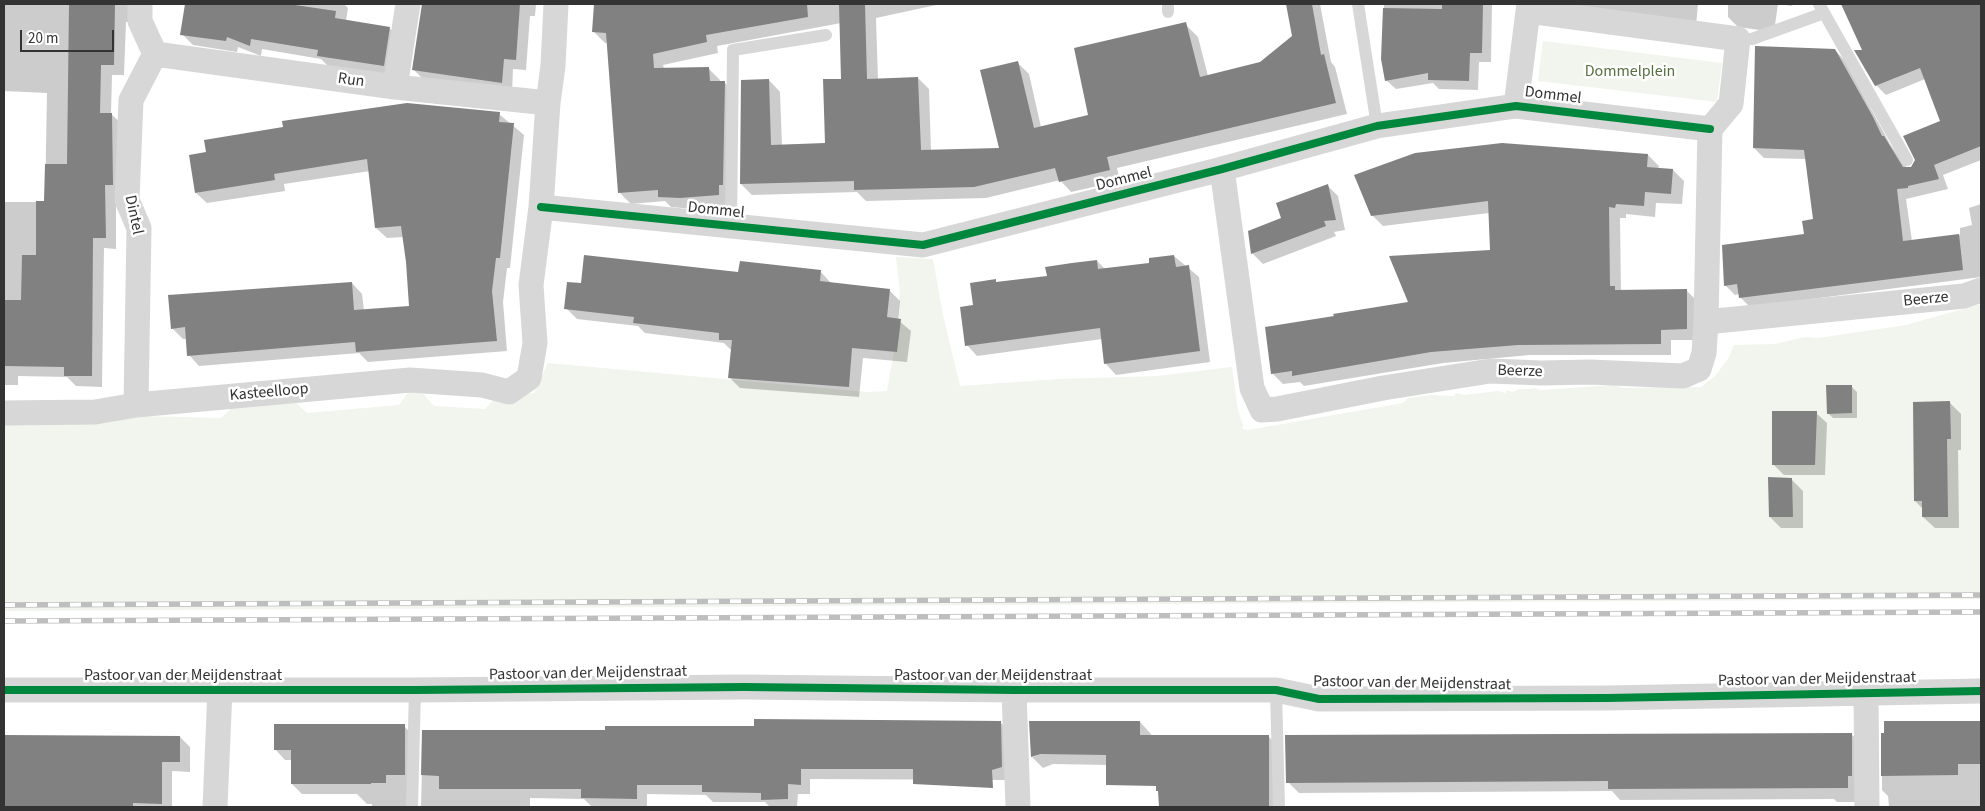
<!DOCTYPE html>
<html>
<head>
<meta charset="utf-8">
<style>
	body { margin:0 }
	#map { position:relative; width:1985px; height:811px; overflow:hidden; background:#fff; font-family:"Source Sans 3",sans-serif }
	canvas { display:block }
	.frame { position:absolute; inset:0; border:5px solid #333; pointer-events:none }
	.scale { position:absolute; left:20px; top:30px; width:94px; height:22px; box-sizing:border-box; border:2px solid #333; border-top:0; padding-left:6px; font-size:15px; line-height:18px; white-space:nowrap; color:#333; -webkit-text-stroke:4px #fff; paint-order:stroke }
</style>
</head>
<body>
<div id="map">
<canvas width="1985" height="811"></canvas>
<div class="frame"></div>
<div class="scale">20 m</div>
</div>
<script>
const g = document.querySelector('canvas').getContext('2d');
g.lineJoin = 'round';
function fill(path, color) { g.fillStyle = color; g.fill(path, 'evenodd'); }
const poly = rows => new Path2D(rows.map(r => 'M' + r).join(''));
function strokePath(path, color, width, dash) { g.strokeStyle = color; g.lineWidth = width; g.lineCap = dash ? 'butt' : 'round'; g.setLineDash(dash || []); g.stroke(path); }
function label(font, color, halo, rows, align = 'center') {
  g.font = font + ' "Source Sans 3",sans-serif'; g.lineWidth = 5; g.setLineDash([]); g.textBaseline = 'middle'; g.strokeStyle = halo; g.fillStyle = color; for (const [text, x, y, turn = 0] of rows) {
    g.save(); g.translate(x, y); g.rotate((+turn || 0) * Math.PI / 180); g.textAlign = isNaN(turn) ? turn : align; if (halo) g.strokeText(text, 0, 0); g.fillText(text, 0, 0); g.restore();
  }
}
fill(poly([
	[1543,41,1722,63,1717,102,1538,81],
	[896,257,933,259,943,315,960,386,1060,379,1157,376,1232,367,1238,411,1243,425,1242,429,1248,430,1403,403,1408,398,1430,395,1454,396,1456,393,1464,395,1498,391,1505,393,1507,390,1512,392,1519,389,1532,389,1534,388,1541,390,1614,385,1623,388,1701,387,1715,376,1728,359,1734,345,1775,344,1805,337,1818,338,1906,325,1981,304,1981,599,4,611,4,422,143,416,221,418,235,405,294,401,307,413,399,405,409,391,420,390,434,406,485,409,495,398,534,393,548,363,867,392,887,391,895,345,900,292]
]), '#f1f5ed');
fill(poly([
	[4,4,131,4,131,22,126,22,124,75,112,75,111,114,123,125,116,196,116,249,104,248,102,387,76,386,67,377,18,376,18,385,4,385,4,202,45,202,47,93,4,91],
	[187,4,344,4,348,8,346,21,389,28,400,39,394,76,329,67,321,59,262,49,261,56,238,47,237,52,193,45,182,34],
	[423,4,536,4,535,16,530,16,526,70,513,69,512,93,424,80,414,70],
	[596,4,941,4,876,18,878,79,918,78,929,89,931,151,1000,150,1018,63,1029,74,1041,127,1090,115,1186,25,1198,37,1208,76,1261,64,1294,36,1287,4,1320,4,1331,62,1335,67,1347,114,1117,168,1120,181,1071,192,1060,180,986,198,866,201,857,192,752,195,741,184,769,80,780,92,782,146,826,144,842,81,841,23,717,46,718,53,663,65,664,69,708,68,720,80,720,82,724,82,735,93,730,206,692,209,671,207,665,201,631,204,620,193,608,43,605,43,594,32],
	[1384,4,1492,4,1491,62,1479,62,1478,90,1439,89,1433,83,1396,89,1386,80,1382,59],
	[1557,4,1698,4,1696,26],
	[1728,4,1778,4,1774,32,1738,27,1728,17],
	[1779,4,1793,4,1792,6],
	[1843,4,1981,4,1981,160,1943,175,1948,189,1906,199,1912,241,1960,235,1960,228,1972,225,1969,208,1981,204,1981,277,1750,307,1740,297,1740,294,1735,295,1725,285,1805,235,1814,220,1806,159,1764,158,1754,148,1835,50,1845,61,1890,144,1907,168,1912,168,1942,122,1925,79,1886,95,1876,85,1864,51],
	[499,114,524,135,510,268,507,268,503,302,507,351,368,362,359,353,199,366,189,355,187,339,183,339,172,328,352,283,362,294,364,311,410,307,407,262,403,237,387,238,376,228,370,171,284,184,285,191,207,203,196,193],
	[1648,155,1659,166,1658,169,1673,170,1684,181,1682,204,1656,203,1655,217,1626,214,1626,218,1620,218,1621,291,1687,291,1698,302,1698,340,1671,340,1671,355,1530,355,1443,363,1304,386,1300,382,1283,384,1272,373,1335,317,1410,303,1491,251,1489,213,1383,226,1372,215],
	[1328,186,1338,196,1345,230,1334,232,1336,236,1263,264,1253,254,1249,231,1283,219],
	[1174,256,1199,277,1210,362,1116,375,1106,364,1102,339,977,356,967,345,974,307,995,281,998,283,1048,277,1097,261,1105,269,1151,264],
	[820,271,831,283,889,290,900,301,898,320,911,331,907,362,863,358,859,397,740,388,729,377,731,350,724,343,645,333,638,326,577,319,566,308,583,285,739,273],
	[1851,386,1857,392,1857,418,1833,418,1828,413],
	[1949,402,1961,414,1961,450,1958,450,1959,528,1935,528,1923,517,1923,509,1915,501],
	[1816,413,1827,423,1825,475,1784,475,1773,464],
	[1792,480,1803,491,1803,528,1781,528,1770,517],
	[1000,722,1010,732,1012,777,1004,780,810,779,810,794,798,794,797,807,770,807,765,802,713,802,706,795,647,794,647,807,592,807,584,799,530,798,530,807,421,807,423,731,606,731],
	[1140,722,1151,734,1151,737,1269,737,1280,748,1280,807,1212,807,1212,782,1108,765,1053,764,1043,768,1032,757],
	[1885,722,1981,722,1981,807,1889,807,1888,796,1882,790,1882,734,1885,734],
	[404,726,414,736,414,807,372,807,372,804,367,804,357,794,302,794,292,784,292,760,285,760,275,749],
	[1851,734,1863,745,1863,802,1837,802,1834,799,1620,800,1612,791,1299,793,1288,782],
	[4,737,180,737,190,747,190,772,172,771,172,807,4,807]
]), '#0003');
fill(poly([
	[69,4,115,4,114,65,101,65,100,113,112,113,113,185,105,185,106,238,93,238,92,376,64,376,64,367,4,366,4,300,21,300,22,255,36,255,36,201,44,201,45,164,67,164],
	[185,4,288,4,336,11,335,18,390,27,384,66,317,56,318,50,251,39,250,46,227,37,226,41,180,35],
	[422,4,520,4,516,60,504,59,502,83,412,70],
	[594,4,807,4,808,17,706,35,707,42,653,54,654,68,709,67,710,81,725,81,723,185,719,185,719,195,680,198,658,197,658,190,618,193,606,33,592,32],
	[839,4,865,4,867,79,918,77,921,150,999,148,980,70,1018,61,1034,128,1088,115,1074,48,1186,22,1200,77,1260,62,1292,36,1286,4,1312,4,1321,55,1324,54,1336,103,1107,157,1110,170,1059,182,1055,168,974,187,854,190,854,181,740,184,741,80,769,79,771,145,825,143,823,79,841,79],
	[1442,4,1483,4,1482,53,1470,53,1469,81,1428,80,1428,73,1385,81,1381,59,1383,8,1442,9],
	[1841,4,1981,4,1981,146,1934,165,1939,179,1908,186,1908,188,1897,189,1903,241,1959,234,1963,270,1739,298,1737,284,1724,286,1722,245,1804,234,1802,221,1813,219,1804,150,1753,148,1755,46,1835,49,1873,117,1882,136,1884,136,1903,167,1911,167,1915,160,1903,136,1940,121,1920,68,1875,86,1854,50,1862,50],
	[407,103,500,112,499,122,514,123,500,258,496,258,492,291,497,341,356,352,355,342,187,356,185,327,171,329,168,295,352,282,354,310,409,306,406,262,401,226,375,228,367,159,274,174,275,180,195,193,189,155,206,152,204,140,283,127,282,121],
	[1502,143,1648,154,1647,167,1673,169,1671,194,1645,192,1644,206,1616,204,1615,208,1609,207,1610,286,1615,286,1615,290,1687,289,1687,329,1661,330,1661,344,1518,345,1431,352,1292,376,1292,371,1271,374,1265,327,1334,316,1333,314,1408,302,1389,256,1490,250,1488,201,1371,216,1354,175,1415,153],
	[1328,184,1336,220,1324,221,1326,226,1251,254,1248,231,1281,218,1276,203],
	[584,255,738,272,740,261,821,270,820,281,890,289,887,317,901,319,897,352,852,348,849,387,728,378,732,340,719,340,719,333,633,323,634,317,564,309,567,282,581,283],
	[1174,255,1176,267,1189,265,1200,351,1104,364,1100,328,965,346,960,307,973,305,970,283,996,279,996,282,1047,276,1045,267,1072,263,1097,260,1098,269,1149,263,1149,258],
	[1826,385,1852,385,1852,413,1827,414],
	[1950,401,1951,439,1947,439,1948,517,1922,517,1922,501,1914,501,1913,402],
	[1772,411,1817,411,1815,465,1772,465],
	[1768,477,1792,478,1793,517,1769,517],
	[754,719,1001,721,1002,767,992,770,993,788,913,784,913,769,801,769,801,785,788,784,788,799,761,800,761,793,702,792,702,785,637,785,637,799,581,798,581,789,439,789,439,776,421,775,422,730,605,730,605,726,754,726],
	[1029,721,1140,721,1140,735,1269,735,1269,807,1159,807,1158,791,1156,791,1156,786,1106,785,1106,755,1041,754,1031,757],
	[1884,721,1981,721,1981,764,1958,764,1958,775,1881,776,1881,733,1884,733],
	[274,724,405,724,405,775,386,775,386,783,371,783,371,784,291,784,291,750,274,750],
	[1852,733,1852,776,1848,776,1848,788,1608,789,1608,781,1286,783,1285,735],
	[4,735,180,736,180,762,162,762,162,804,133,803,133,807,4,807]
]), '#818181');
strokePath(poly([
	[1168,4,1168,12],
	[1358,4,1377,126],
	[1819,4,1907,160],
	[1738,39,1752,39,1824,13],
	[731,227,733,50,826,35],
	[1276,690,1279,807],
	[412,807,415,690]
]), '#d7d7d7', 12);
strokePath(poly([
	[1529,4,1528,11,1738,39,1731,104,1710,129,1706,322],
	[155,54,395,87,548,103],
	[395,87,408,4],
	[1516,106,1528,11],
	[1222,169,1252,388,1262,410,1277,409,1383,388,1490,371,1542,373,1590,372,1683,376,1699,369,1704,353,1706,322,1964,296,1981,290],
	[541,207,923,245,1222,169,1377,126,1516,106,1710,129],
	[136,405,139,228,127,200,131,100,155,54,140,21,140,4],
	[4,413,95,412,136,405,410,380,482,385,509,392,529,378,535,343,531,285,541,207,548,103,553,66,556,4],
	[4,690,415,690,744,687,1014,690,1276,690,1319,699,1607,698,1981,691],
	[1014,690,1018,807],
	[1866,693,1867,807],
	[215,807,220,689]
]), '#d7d7d7', 25);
const rail = poly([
	[4,605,1981,595],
	[4,621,1981,612]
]);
strokePath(rail, '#bebebe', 5.5);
strokePath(rail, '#fff', 4, [11]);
strokePath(poly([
	[541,207,923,245,1222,169,1377,126,1516,106,1710,129],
	[4,690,415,690,744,687,1014,690,1276,690,1319,699,1607,698,1981,691]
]), '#00873e', 8);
label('16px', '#56703f', '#fff', [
	["Dommelplein",1630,72]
]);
label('16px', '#333', '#fff', [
	["Run",351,81,8],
	["Dommel",1553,96,7],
	["Dommel",1124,180,-14],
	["Dommel",716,211,6],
	["Dintel",133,215,78],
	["Beerze",1926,300,-6],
	["Beerze",1520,372,2],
	["Kasteelloop",269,393,-5],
	["Pastoor van der Meijdenstraat",588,674,-1],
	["Pastoor van der Meijdenstraat",183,676],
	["Pastoor van der Meijdenstraat",993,676],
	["Pastoor van der Meijdenstraat",1817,680,-1],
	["Pastoor van der Meijdenstraat",1412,684,1]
]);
</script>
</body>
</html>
